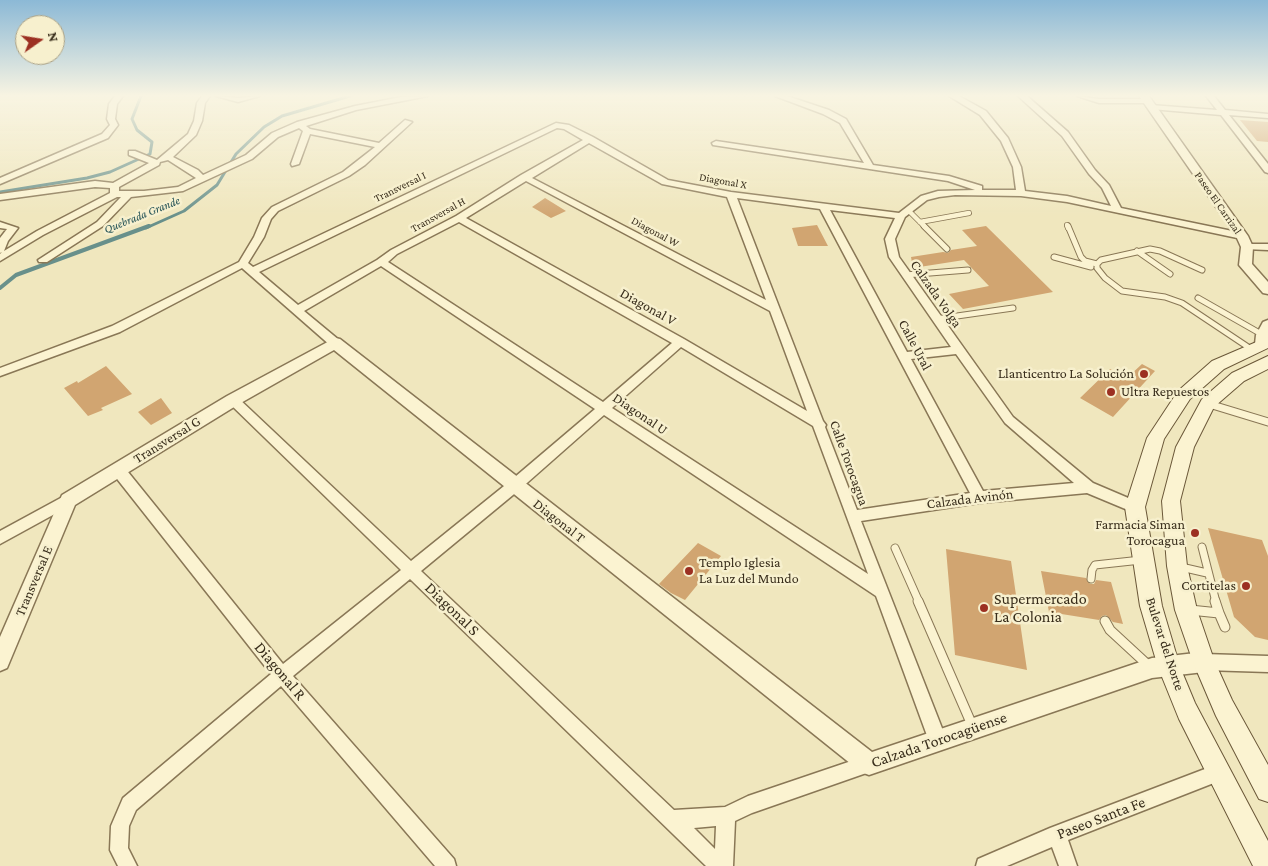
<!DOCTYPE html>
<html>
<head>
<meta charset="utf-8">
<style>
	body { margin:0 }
	#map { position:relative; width:1268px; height:866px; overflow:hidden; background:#f0e7be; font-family:"Crimson Pro",serif }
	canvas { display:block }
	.north { position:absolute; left:15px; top:15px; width:50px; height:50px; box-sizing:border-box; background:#f7f0ce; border:1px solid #aba286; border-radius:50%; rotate:77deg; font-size:14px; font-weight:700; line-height:20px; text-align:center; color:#382d1b }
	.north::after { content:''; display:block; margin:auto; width:18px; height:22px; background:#9c3022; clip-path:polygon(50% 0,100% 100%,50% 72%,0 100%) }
</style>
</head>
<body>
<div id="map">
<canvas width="1268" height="866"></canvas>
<div class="north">N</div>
</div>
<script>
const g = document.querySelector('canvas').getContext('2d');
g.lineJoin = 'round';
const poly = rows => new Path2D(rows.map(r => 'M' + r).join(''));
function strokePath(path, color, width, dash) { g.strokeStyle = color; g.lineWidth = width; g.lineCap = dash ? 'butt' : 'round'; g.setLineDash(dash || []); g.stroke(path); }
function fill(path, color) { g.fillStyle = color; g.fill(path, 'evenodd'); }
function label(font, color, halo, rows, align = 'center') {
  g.font = font + ' "Crimson Pro",serif'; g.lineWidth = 5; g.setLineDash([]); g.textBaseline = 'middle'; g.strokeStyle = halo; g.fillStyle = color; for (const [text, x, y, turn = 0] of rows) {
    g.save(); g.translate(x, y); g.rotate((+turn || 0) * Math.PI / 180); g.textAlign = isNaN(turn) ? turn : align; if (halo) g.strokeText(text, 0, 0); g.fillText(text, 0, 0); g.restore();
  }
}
strokePath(poly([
	[0,192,87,178,110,172,150,154,152,142,137,130,132,119,141,96],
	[146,228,184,211,217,185,236,154,264,127,282,116,350,96]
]), '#68908b', 3);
strokePath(poly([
	[0,288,16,275,149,226]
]), '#68908b', 4);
fill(poly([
	[1240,120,1268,122,1268,142,1257,141],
	[545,198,566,211,551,218,532,207],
	[817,225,828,246,798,246,792,228],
	[986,226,1053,292,963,309,949,294,989,286,964,260,913,268,911,257,943,252,948,253,951,250,977,246,962,230],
	[1142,364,1155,371,1113,417,1080,398,1110,369,1127,378],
	[106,366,132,394,101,408,103,410,88,416,64,388,77,381,78,383],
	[161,398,172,413,151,425,138,412],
	[1208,528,1262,540,1268,556,1268,640,1255,637,1234,617],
	[698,543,721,556,685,600,671,593,659,584],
	[946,549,1011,561,1027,670,955,655],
	[1041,571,1086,578,1090,584,1094,584,1096,580,1111,582,1123,624,1113,622,1106,615,1102,616,1099,620,1049,612]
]), '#d1a571');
const serviceFar3 = poly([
	[908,210,926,228],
	[920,222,969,213],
	[1067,225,1068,228]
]);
const serviceFar2 = poly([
	[924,226,947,249],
	[1068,226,1081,257,1085,261,1097,264],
	[1137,251,1170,274],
	[1054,257,1091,267],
	[1202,270,1160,251,1150,249,1101,260,1097,264,1097,268,1105,278,1122,291,1165,297,1182,303,1251,349],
	[905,275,968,270],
	[1198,298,1263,335],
	[936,319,1013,308]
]);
const serviceFar1 = poly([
	[1209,404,1268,422],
	[1202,547,1216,602],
	[895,548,919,602],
	[1181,567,1207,573],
	[1091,579,1092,570,1095,565,1141,560]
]);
const service = poly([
	[918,601,972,725],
	[1215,601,1219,613],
	[1190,610,1219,613,1225,627],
	[1105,621,1110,630,1149,666]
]);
const minor = poly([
	[115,96,123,96,117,104,115,119,118,125,108,138,0,184,0,178,102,134,110,125,107,119,109,104,115,96],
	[202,96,210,96,205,103,202,121,196,135,173,157,198,170,203,175,246,155,272,133,297,122,355,106,401,97,428,96,356,110,306,126,310,129,379,143,405,120,412,122,365,165,349,176,278,211,271,219,264,237,248,263,253,267,556,123,569,125,593,137,668,180,731,192,899,213,921,196,938,191,975,190,948,181,713,145,712,143,716,141,864,163,840,123,823,114,775,96,787,96,829,110,846,119,873,165,949,176,982,186,982,190,1016,190,1013,167,1001,141,980,115,949,96,959,96,986,111,1008,138,1021,167,1025,191,1067,196,1111,206,1102,188,1089,174,1062,136,1018,96,1027,96,1068,132,1095,170,1109,185,1121,208,1242,233,1247,236,1242,239,1067,202,1021,196,955,195,939,197,927,200,905,217,895,239,899,257,1013,417,1093,483,1140,503,1142,507,1140,511,1135,513,1087,493,979,503,861,521,947,741,944,747,938,750,932,747,929,741,876,596,604,415,519,490,421,571,674,810,725,807,748,796,869,755,875,758,878,764,875,770,752,813,735,821,733,866,706,866,410,579,293,676,454,859,456,866,435,866,281,686,136,810,129,826,128,848,137,866,118,866,110,850,111,826,123,798,271,674,114,475,112,471,114,467,119,466,124,467,283,664,401,570,229,403,227,400,229,397,237,397,411,561,509,482,595,409,381,266,304,311,339,340,341,343,339,346,331,346,242,268,120,332,0,376,0,368,112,326,239,262,254,237,262,218,272,207,343,172,375,147,310,134,299,164,292,166,291,164,303,131,299,128,278,137,252,159,183,191,131,197,103,226,47,262,39,262,38,260,97,222,121,197,117,197,43,235,0,261,0,254,2,252,0,253,0,238,7,229,0,228,0,222,18,228,8,241,4,251,37,231,110,193,110,188,95,187,0,200,0,194,95,181,113,183,149,163,129,155,129,151,135,151,157,160,188,134,194,121,197,103,202,96],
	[557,128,564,129,583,140,521,175,456,216,391,250,377,260,298,305,259,272,557,128],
	[589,143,662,184,727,197,766,300,532,178,589,143],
	[168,160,196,178,178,187,144,191,119,191,119,187,159,165,160,162,168,160],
	[526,181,770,311,807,411,684,339,466,218,526,181],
	[737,198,820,209,970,493,857,510,825,427,826,425,823,421,737,198],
	[830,210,895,218,885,239,889,257,951,347,907,352,830,210],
	[459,222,672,343,603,402,388,262,397,254,459,222],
	[681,347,813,426,868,574,612,408,681,347],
	[956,354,1005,423,1074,483,983,491,911,359,956,354],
	[716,826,715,849,694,828,716,826],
	[216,96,238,98,260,96,238,102,216,96],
	[1077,96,1099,99,1147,99,1151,101,1147,103,1099,103,1077,96],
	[1206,96,1214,96,1225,110,1268,114,1268,118,1229,115,1268,164,1268,173,1265,172,1221,115,1151,109,1147,107,1151,105,1217,110,1206,96],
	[1247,244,1268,244,1268,250,1244,249,1244,245,1247,244],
	[68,494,73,496,75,500,73,504,0,544,0,531,68,494],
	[1204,654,1268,656,1268,672,1204,670,1198,668,1196,662,1198,656,1204,654],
	[1218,764,1224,767,1227,773,1224,779,1068,840,1077,866,1059,866,1052,847,1007,866,976,866,978,859,1050,828,1218,764]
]);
const tertiary = poly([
	[1139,96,1149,96,1248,236,1253,247,1252,264,1268,282,1268,294,1263,293,1239,265,1241,247,1236,236,1139,96],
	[1268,320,1268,346,1262,349,1257,348,1255,344,1256,335,1263,322,1268,320],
	[335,338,340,339,872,752,1152,658,1204,652,1211,655,1214,662,1211,669,1204,672,1152,678,869,775,861,772,334,350,239,404,75,505,7,668,0,671,0,637,62,495,227,396,335,338]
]);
const secondary = poly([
	[1268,337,1268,348,1224,369,1190,399,1164,439,1145,507,1162,606,1180,667,1195,703,1268,841,1268,866,1253,866,1179,719,1158,667,1140,606,1125,507,1147,438,1178,391,1212,361,1268,337],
	[1268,356,1268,369,1244,381,1214,407,1194,447,1180,501,1187,566,1197,610,1214,660,1232,700,1268,765,1268,802,1259,799,1216,716,1193,662,1175,610,1167,566,1162,501,1176,447,1202,399,1232,373,1268,356]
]);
strokePath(serviceFar3, '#897756', 6);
strokePath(serviceFar2, '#897756', 7);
strokePath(serviceFar1, '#897756', 9);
strokePath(service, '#897756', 11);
strokePath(minor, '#897756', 3);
strokePath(tertiary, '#897756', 3);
strokePath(secondary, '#6b5839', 2);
strokePath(serviceFar3, '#fbf3d1', 4.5);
strokePath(serviceFar2, '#fbf3d1', 5);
strokePath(serviceFar1, '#fbf3d1', 7);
strokePath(service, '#fbf3d1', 9);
fill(minor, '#fbf3d1');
fill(tertiary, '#fbf3d1');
fill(secondary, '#fbf3d1');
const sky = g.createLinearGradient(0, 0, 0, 217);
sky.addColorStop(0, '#8cb9d6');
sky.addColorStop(0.44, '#f8f4e2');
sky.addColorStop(1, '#f8f4e200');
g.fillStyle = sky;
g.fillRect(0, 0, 1268, 217);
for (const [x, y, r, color] of [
	[1144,374,5,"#9c3022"],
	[1111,392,5,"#9c3022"],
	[1195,533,5,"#9c3022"],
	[689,571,5,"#9c3022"],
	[1246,586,5,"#9c3022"],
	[984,608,5,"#9c3022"]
]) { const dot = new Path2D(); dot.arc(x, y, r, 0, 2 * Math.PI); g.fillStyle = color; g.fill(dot); strokePath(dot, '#f7f0ce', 2); }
label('11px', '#382d1b', '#f7f0ce', [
	["Diagonal X",723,181,10],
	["Transversal I",400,187,-26],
	["Paseo El Carrizal",1218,203,55],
	["Transversal H",438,215,-29],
	["Diagonal W",655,232,28]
]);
label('italic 12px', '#295659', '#f7f0ce', [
	["Quebrada Grande",142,215,-22]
]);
label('14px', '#382d1b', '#f7f0ce', [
	["Calzada Volga",936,294,55],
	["Diagonal V",648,307,29],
	["Calle Ural",915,345,62],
	["Diagonal U",640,414,34],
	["Transversal G",167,440,-32],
	["Calle Torocagua",849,463,70],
	["Calzada Avinón",970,499,-7],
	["Diagonal T",559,521,38],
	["Transversal E",34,581,-67],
	["Bulevar del Norte",1165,644,72]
]);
label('14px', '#382d1b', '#f7f0ce', [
	["Llanticentro La Solución",1134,374],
	["Ultra Repuestos",1121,392,"left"],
	["Farmacia Siman",1185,525],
	["Torocagua",1185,541],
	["Templo Iglesia",699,563,"left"],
	["La Luz del Mundo",699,579,"left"],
	["Cortitelas",1236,586]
], 'right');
label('16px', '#382d1b', '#f7f0ce', [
	["Supermercado",994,599],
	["La Colonia",994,617]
], 'left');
label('16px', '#382d1b', '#f7f0ce', [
	["Diagonal S",452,609,44],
	["Diagonal R",280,671,50],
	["Calzada Torocagüense",939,740,-19],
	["Paseo Santa Fe",1101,818,-21]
]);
</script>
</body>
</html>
